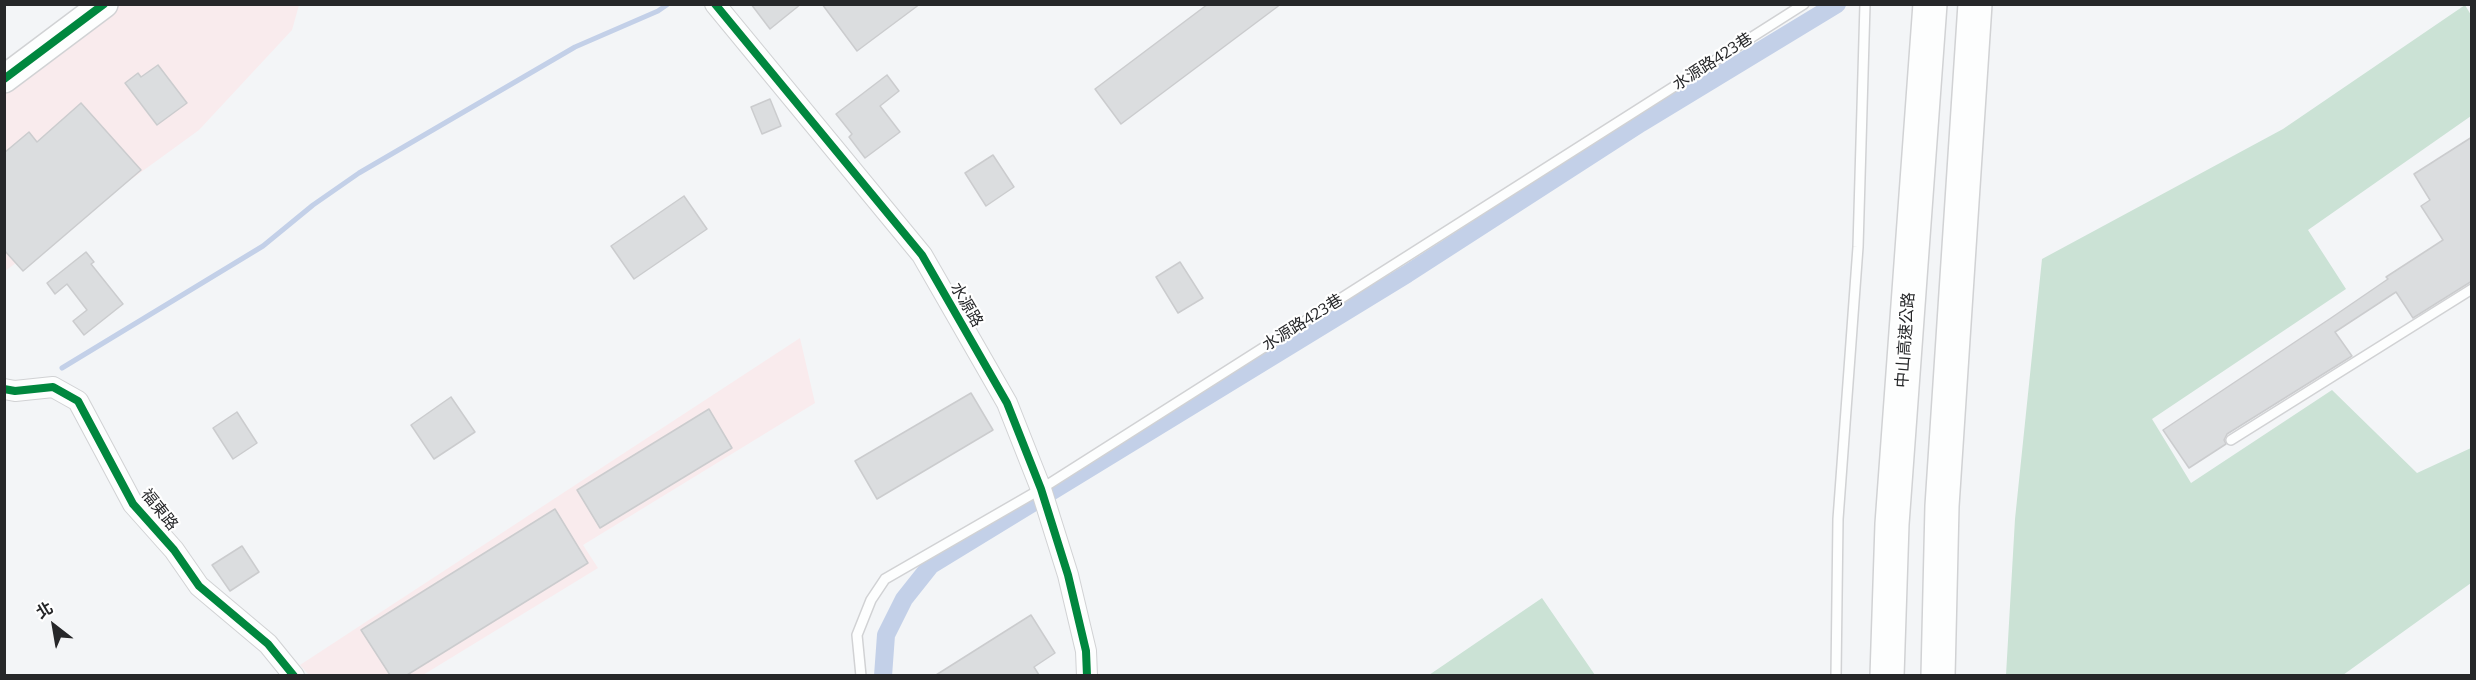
<!DOCTYPE html>
<html>
<head>
<meta charset="utf-8">
<style>
	body { margin:0 }
	#map { position:relative; width:2476px; height:680px; overflow:hidden; background:#f3f5f7; font-family:Bitter,"Noto Sans TC",serif }
	canvas { display:block }
	.frame { position:absolute; inset:0; border:6px solid #262729; pointer-events:none }
	.north { position:absolute; left:24px; top:596px; width:60px; height:60px; -webkit-text-stroke:4px #fff; paint-order:stroke; rotate:329deg; font-size:16px; font-weight:700; line-height:24px; text-align:center; color:#262729 }
	.north::after { content:''; display:block; margin:auto; width:21px; height:27px; background:#262729; clip-path:polygon(50% 0,100% 100%,50% 72%,0 100%) }
</style>
</head>
<body>
<div id="map">
<canvas width="2476" height="680"></canvas>
<div class="frame"></div>
<div class="north">北</div>
</div>
<script>
const g = document.querySelector('canvas').getContext('2d');
g.lineJoin = 'round';
function fill(path, color) { g.fillStyle = color; g.fill(path, 'evenodd'); }
const poly = rows => new Path2D(rows.map(r => 'M' + r).join(''));
function strokePath(path, color, width, dash) { g.strokeStyle = color; g.lineWidth = width; g.lineCap = dash ? 'butt' : 'round'; g.setLineDash(dash || []); g.stroke(path); }
function label(font, color, halo, rows, align = 'center') {
  g.font = font + ' Bitter,"Noto Sans TC",serif'; g.lineWidth = 4.5; g.setLineDash([]); g.textBaseline = 'middle'; g.strokeStyle = halo; g.fillStyle = color; for (const [text, x, y, turn = 0] of rows) {
    g.save(); g.translate(x, y); g.rotate((+turn || 0) * Math.PI / 180); g.textAlign = isNaN(turn) ? turn : align; if (halo) g.strokeText(text, 0, 0); g.fillText(text, 0, 0); g.restore();
  }
}
fill(poly([
	[119,5,299,5,292,30,199,130,5,271,4,90],
	[800,338,815,403,583,545,598,568,423,675,309,675,300,665]
]), '#f9ebed');
fill(poly([
	[2465,5,2471,15,2471,116,2308,230,2346,289,2152,419,2191,483,2332,390,2417,473,2471,448,2471,583,2343,675,2006,675,2015,519,2042,259,2283,129],
	[1542,598,1595,675,1429,675]
]), '#cbe2d5');
strokePath(poly([
	[62,368,263,246,313,205,359,173,575,47,658,11,668,4]
]), '#c3d0e8', 5);
strokePath(poly([
	[883,676,886,635,904,599,931,565,1407,274,1641,123,1837,4]
]), '#c3d0e8', 18);
const building = poly([
	[751,4,801,4,770,29,751,4],
	[822,4,920,4,857,51,822,4],
	[1208,4,1281,4,1121,124,1095,89,1208,4],
	[158,65,187,103,157,125,125,83,138,73,141,77,158,65],
	[887,75,899,91,880,106,900,132,865,158,849,137,852,134,836,114,887,75],
	[770,99,781,126,762,134,751,107,770,99],
	[81,103,141,170,23,271,4,250,4,153,29,132,37,142,81,103],
	[2472,137,2472,281,2413,318,2396,292,2335,332,2352,356,2227,434,2224,440,2226,444,2189,468,2163,430,2331,318,2388,279,2386,277,2443,240,2421,206,2430,200,2414,174,2472,137],
	[993,155,1014,187,986,206,965,173,993,155],
	[684,196,707,229,634,279,611,246,684,196],
	[86,252,94,262,91,264,123,304,84,335,73,321,87,310,67,284,55,294,47,283,86,252],
	[1180,262,1203,298,1178,313,1156,277,1180,262],
	[971,393,993,430,877,499,855,461,971,393],
	[451,397,475,432,434,459,411,425,451,397],
	[709,409,732,448,600,528,577,490,709,409],
	[237,412,257,443,233,459,213,428,237,412],
	[555,509,588,563,407,675,390,675,361,630,555,509],
	[242,546,259,572,230,591,212,565,242,546],
	[1031,615,1055,653,1034,667,1039,675,936,675,1031,615]
]);
fill(building, '#dbdddf');
strokePath(building, '#cbccce', 1.5);
const lane = poly([
	[2231,440,2472,289],
	[861,676,857,635,871,600,885,579,1041,489,1804,4],
	[1836,676,1838,519,1858,247,1865,4]
]);
const street = poly([
	[715,4,922,255,1007,403,1041,489,1068,575,1086,651,1087,676],
	[4,389,15,391,53,387,78,401,133,504,174,550,199,586,268,644,294,676]
]);
const secondary = poly([
	[4,79,104,4]
]);
const highway = poly([
	[1887,676,1892,524,1930,4],
	[1938,676,1942,506,1975,4]
]);
strokePath(lane, '#d1d2d4', 12);
strokePath(street, '#d1d2d4', 22);
strokePath(secondary, '#d1d2d4', 30);
strokePath(highway, '#d1d2d4', 36);
strokePath(lane, '#fdfefe', 9);
strokePath(street, '#fdfefe', 20);
strokePath(secondary, '#fdfefe', 27);
strokePath(highway, '#fdfefe', 33);
strokePath(poly([
	[715,4,922,255,1007,403,1041,489,1068,575,1086,651,1087,676],
	[4,79,104,4],
	[4,389,15,391,53,387,78,401,133,504,174,550,199,586,268,644,294,676]
]), '#00873e', 8);
label('16px', '#262729', '#fff', [
	["水源路423巷",1713,62,-33],
	["水源路",966,305,60],
	["水源路423巷",1303,323,-32],
	["中山高速公路",1906,340,-86],
	["福東路",159,510,51]
]);
</script>
</body>
</html>
